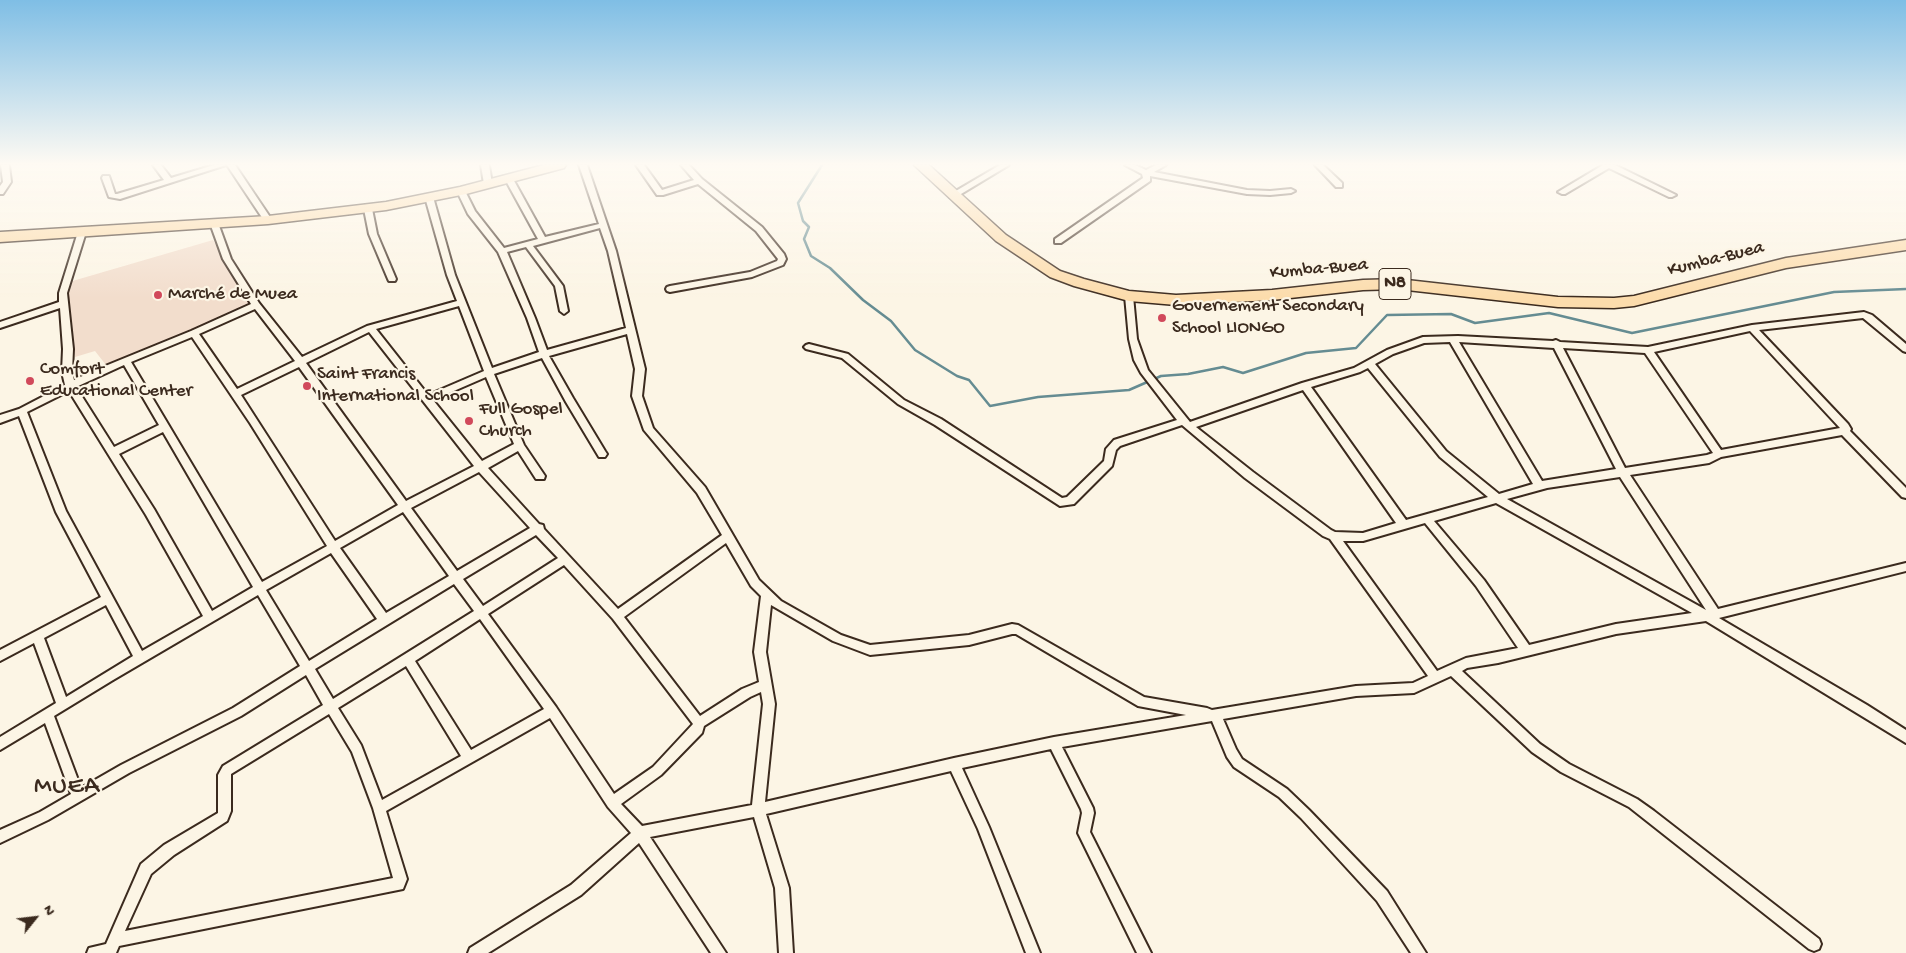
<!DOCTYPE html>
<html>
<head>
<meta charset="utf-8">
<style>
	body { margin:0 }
	#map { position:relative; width:1906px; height:953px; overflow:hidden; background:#fcf5e5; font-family:"Gochi Hand",sans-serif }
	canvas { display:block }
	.north { position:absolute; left:10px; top:893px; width:50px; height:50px; -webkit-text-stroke:4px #fcf5e5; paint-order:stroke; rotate:61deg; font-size:14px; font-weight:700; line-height:20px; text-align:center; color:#3b2a1e }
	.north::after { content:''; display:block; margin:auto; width:18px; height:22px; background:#3b2a1e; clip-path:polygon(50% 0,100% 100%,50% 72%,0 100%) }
</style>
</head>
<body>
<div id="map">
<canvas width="1906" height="953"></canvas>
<div class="north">N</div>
</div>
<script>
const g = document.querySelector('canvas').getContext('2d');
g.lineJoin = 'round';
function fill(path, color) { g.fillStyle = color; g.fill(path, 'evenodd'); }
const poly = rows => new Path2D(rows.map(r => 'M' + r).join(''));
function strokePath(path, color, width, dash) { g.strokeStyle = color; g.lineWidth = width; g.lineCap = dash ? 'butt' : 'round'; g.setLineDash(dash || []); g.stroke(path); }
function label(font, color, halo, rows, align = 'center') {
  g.font = font + ' "Gochi Hand",sans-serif'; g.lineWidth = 4.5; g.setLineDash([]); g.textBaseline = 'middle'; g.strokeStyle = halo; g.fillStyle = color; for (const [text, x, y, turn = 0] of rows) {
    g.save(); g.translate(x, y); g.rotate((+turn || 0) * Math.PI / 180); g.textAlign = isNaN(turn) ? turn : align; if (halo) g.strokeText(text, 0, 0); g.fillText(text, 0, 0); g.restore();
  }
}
fill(poly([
	[213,240,253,304,106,365,95,351,75,357,68,304,69,282]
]), '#f2ddcc');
strokePath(poly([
	[822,165,798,203,803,221,809,227,804,239,811,256,830,268,863,300,891,321,915,350,957,376,969,380,990,406,1038,397,1129,390,1161,376,1188,374,1223,367,1243,373,1306,353,1356,348,1387,315,1451,314,1475,323,1549,313,1632,333,1834,292,1906,289]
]), '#658c92', 2.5);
const street = poly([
	[1,165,9,165,11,182,3,194,0,194,0,186,3,182,1,165],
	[153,165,161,165,171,178,214,165,226,165,120,199,109,197,102,178,103,176,109,176,115,194,117,194,164,180,153,165],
	[227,165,235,165,272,220,271,222,265,222,227,165],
	[481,165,489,165,492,184,491,186,485,186,484,184,481,165],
	[579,165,587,165,616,251,645,369,642,396,653,428,705,487,759,580,781,601,841,635,870,645,969,635,1012,624,1018,625,1144,697,1207,708,1212,710,1356,686,1413,683,1428,676,1330,539,1323,536,1245,478,1182,425,1120,446,1116,450,1112,466,1074,504,1060,506,935,425,898,404,842,358,806,349,804,347,806,345,809,344,848,354,904,400,941,419,1062,498,1067,497,1104,461,1106,449,1114,440,1177,420,1141,373,1134,360,1129,339,1125,296,1129,293,1133,296,1137,339,1148,370,1190,422,1302,383,1354,368,1387,350,1423,337,1458,336,1553,341,1556,340,1560,342,1648,347,1752,325,1864,312,1872,315,1906,344,1906,352,1903,351,1863,318,1759,330,1848,424,1851,429,1850,431,1906,488,1906,498,1902,497,1842,435,1721,457,1709,463,1630,475,1718,609,1906,563,1906,571,1719,618,1867,705,1906,730,1906,743,1706,621,1616,634,1498,663,1467,668,1462,671,1540,744,1569,764,1637,799,1654,811,1819,939,1821,944,1819,949,1814,951,1809,949,1629,807,1561,772,1532,752,1451,676,1414,693,1356,696,1223,719,1236,749,1242,759,1287,789,1309,810,1387,891,1426,953,1411,953,1377,901,1301,818,1279,797,1234,767,1227,757,1212,721,1062,747,1093,808,1094,813,1090,832,1151,953,1137,953,1080,837,1078,833,1082,813,1081,809,1051,749,962,768,989,827,1040,953,1026,953,978,829,951,771,766,814,789,888,793,953,779,953,775,888,754,817,650,837,726,953,711,953,639,843,581,895,488,953,468,953,470,948,571,885,631,833,608,807,550,718,386,811,407,879,403,889,119,946,116,953,87,953,89,948,106,944,141,864,164,845,218,813,218,775,223,766,323,705,306,675,241,716,129,773,48,820,0,843,0,830,40,812,71,794,45,723,0,750,0,737,56,703,34,643,0,661,0,650,101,597,56,512,19,416,0,423,0,415,19,409,65,385,62,372,63,349,60,308,0,328,0,322,59,302,59,293,78,232,82,229,86,232,67,293,73,349,72,372,74,380,93,371,191,331,251,304,223,259,210,223,214,220,218,223,231,259,259,303,302,357,367,326,457,301,447,275,425,197,429,195,433,197,455,275,492,368,539,352,527,318,498,252,468,214,457,191,461,189,464,189,475,211,504,248,538,239,505,179,506,177,509,177,513,179,545,237,599,224,579,165],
	[600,228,608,251,626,328,547,350,535,318,507,252,526,247,555,286,560,311,564,314,568,311,563,286,533,246,600,228],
	[459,306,484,371,428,395,376,329,459,306],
	[255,309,295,361,237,389,199,334,255,309],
	[1750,331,1840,428,1721,450,1654,352,1750,331],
	[369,332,474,466,406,501,306,363,369,332],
	[627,334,635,369,632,396,644,430,697,493,722,535,618,609,544,529,543,525,539,524,488,468,518,451,536,479,544,479,545,476,524,445,494,374,542,358,566,402,599,457,605,457,607,454,605,451,573,398,549,356,627,334],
	[192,337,250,423,327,546,262,582,131,362,192,337],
	[1450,342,1533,484,1499,494,1446,451,1375,364,1393,354,1424,343,1450,342],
	[1459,342,1554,348,1616,469,1542,481,1459,342],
	[1563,348,1645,353,1713,453,1707,455,1625,468,1563,348],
	[124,365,159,425,114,447,76,387,124,365],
	[299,367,398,505,335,541,241,395,299,367],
	[1368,368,1440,457,1488,497,1406,520,1311,387,1360,372,1368,368],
	[486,377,514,444,482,461,433,400,486,377],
	[1303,390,1396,523,1363,533,1335,532,1331,530,1253,472,1196,427,1303,390],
	[69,391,146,515,203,616,142,651,66,511,27,412,69,391],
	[163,432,253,587,212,611,154,509,119,454,163,432],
	[479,472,530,528,457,571,411,508,479,472],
	[1620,477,1706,610,1507,499,1547,488,1620,477],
	[1496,503,1692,613,1616,624,1529,645,1484,580,1434,521,1496,503],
	[403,512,449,576,386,613,340,548,403,512],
	[1425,523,1476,586,1518,648,1466,658,1437,671,1343,541,1363,541,1425,523],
	[536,535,558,558,483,606,463,579,536,535],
	[726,543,751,586,761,596,754,652,759,682,742,689,700,716,624,617,726,543],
	[331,553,377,619,309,661,266,590,331,553],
	[564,565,613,619,693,724,653,767,614,794,556,707,488,614,564,565],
	[454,584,474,611,333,699,315,669,454,584],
	[258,595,300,666,233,708,121,765,81,788,54,716,113,680,258,595],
	[106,605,133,656,66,697,44,638,106,605],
	[771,605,833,641,870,655,969,645,1012,634,1016,634,1138,706,1186,715,1054,737,954,758,765,802,775,704,766,652,771,605],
	[480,619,544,709,471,750,415,661,480,619],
	[406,666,461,756,382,800,361,745,338,708,406,666],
	[761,692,763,704,752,805,642,826,621,804,661,775,702,733,704,726,750,697,761,692],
	[329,714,352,752,373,808,393,878,125,931,151,874,174,855,227,821,231,811,231,774,329,714],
	[636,165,644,165,662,190,694,180,681,165,689,165,702,179,762,227,784,254,786,259,783,265,752,277,670,292,667,291,666,289,667,287,670,286,750,272,777,261,778,259,756,231,698,184,663,195,657,195,636,165],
	[1000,165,1009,165,956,197,950,197,949,195,1000,165],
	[1125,165,1135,165,1146,170,1156,165,1166,165,1154,172,1247,190,1270,191,1291,189,1295,191,1291,193,1270,195,1247,194,1150,176,1150,181,1061,243,1055,243,1055,239,1143,178,1142,174,1125,165],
	[1315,165,1323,165,1342,183,1342,187,1336,187,1315,165],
	[1603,165,1615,165,1676,195,1672,197,1669,197,1609,168,1565,194,1562,194,1558,192,1603,165],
	[365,207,371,207,372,209,377,234,396,279,395,281,389,281,388,279,369,234,364,209,365,207]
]);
const highway = poly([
	[544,165,566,165,564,168,466,194,386,210,268,224,0,242,0,232,268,216,386,202,460,187,544,165],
	[914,165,929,165,1006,235,1060,271,1084,279,1129,291,1176,295,1272,290,1363,280,1398,279,1558,297,1614,298,1634,296,1786,258,1906,240,1906,250,1786,268,1634,306,1614,308,1558,307,1398,289,1363,290,1272,300,1176,305,1129,301,1074,286,1050,277,996,241,914,165]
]);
strokePath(street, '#3b2a1e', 4);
strokePath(highway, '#3b2a1e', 3);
fill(street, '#fcf5e5');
fill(highway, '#fcdcac');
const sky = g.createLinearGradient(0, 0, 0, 298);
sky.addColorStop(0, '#7fbee5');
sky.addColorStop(0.55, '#fefaf3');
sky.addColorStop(1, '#fefaf300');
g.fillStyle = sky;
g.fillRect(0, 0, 1906, 298);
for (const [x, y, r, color] of [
	[158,295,5,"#d1495b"],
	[1162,318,5,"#d1495b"],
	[30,381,5,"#d1495b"],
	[307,386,5,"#d1495b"],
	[469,421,5,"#d1495b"]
]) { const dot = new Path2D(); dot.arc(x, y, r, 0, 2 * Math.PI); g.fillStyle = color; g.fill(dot); strokePath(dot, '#fcf5e5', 2); }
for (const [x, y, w] of [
	[1395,284,32]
]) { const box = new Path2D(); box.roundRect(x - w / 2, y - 15.5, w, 31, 4); g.fillStyle = '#fcf5e5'; g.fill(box); strokePath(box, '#3b2a1e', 1); }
label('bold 18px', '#3b2a1e', null, [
	["N8",1395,284]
]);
label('19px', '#3b2a1e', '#fcf5e5', [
	["Kumba-Buea",1716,260,-14],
	["Kumba-Buea",1319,270,-5]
]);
label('19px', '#3b2a1e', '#fcf5e5', [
	["Marché de Muea",168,295],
	["Governement Secondary",1172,307],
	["School LIONGO",1172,329],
	["Comfort",40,370],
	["Educational Center",40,392],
	["Saint Francis",317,375],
	["International School",317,397],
	["Full Gospel",479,410],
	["Church",479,432]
], 'left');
g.letterSpacing = '1px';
label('25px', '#3b2a1e', '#fcf5e5', [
	["MUEA",67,788]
]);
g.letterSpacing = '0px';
</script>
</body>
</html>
